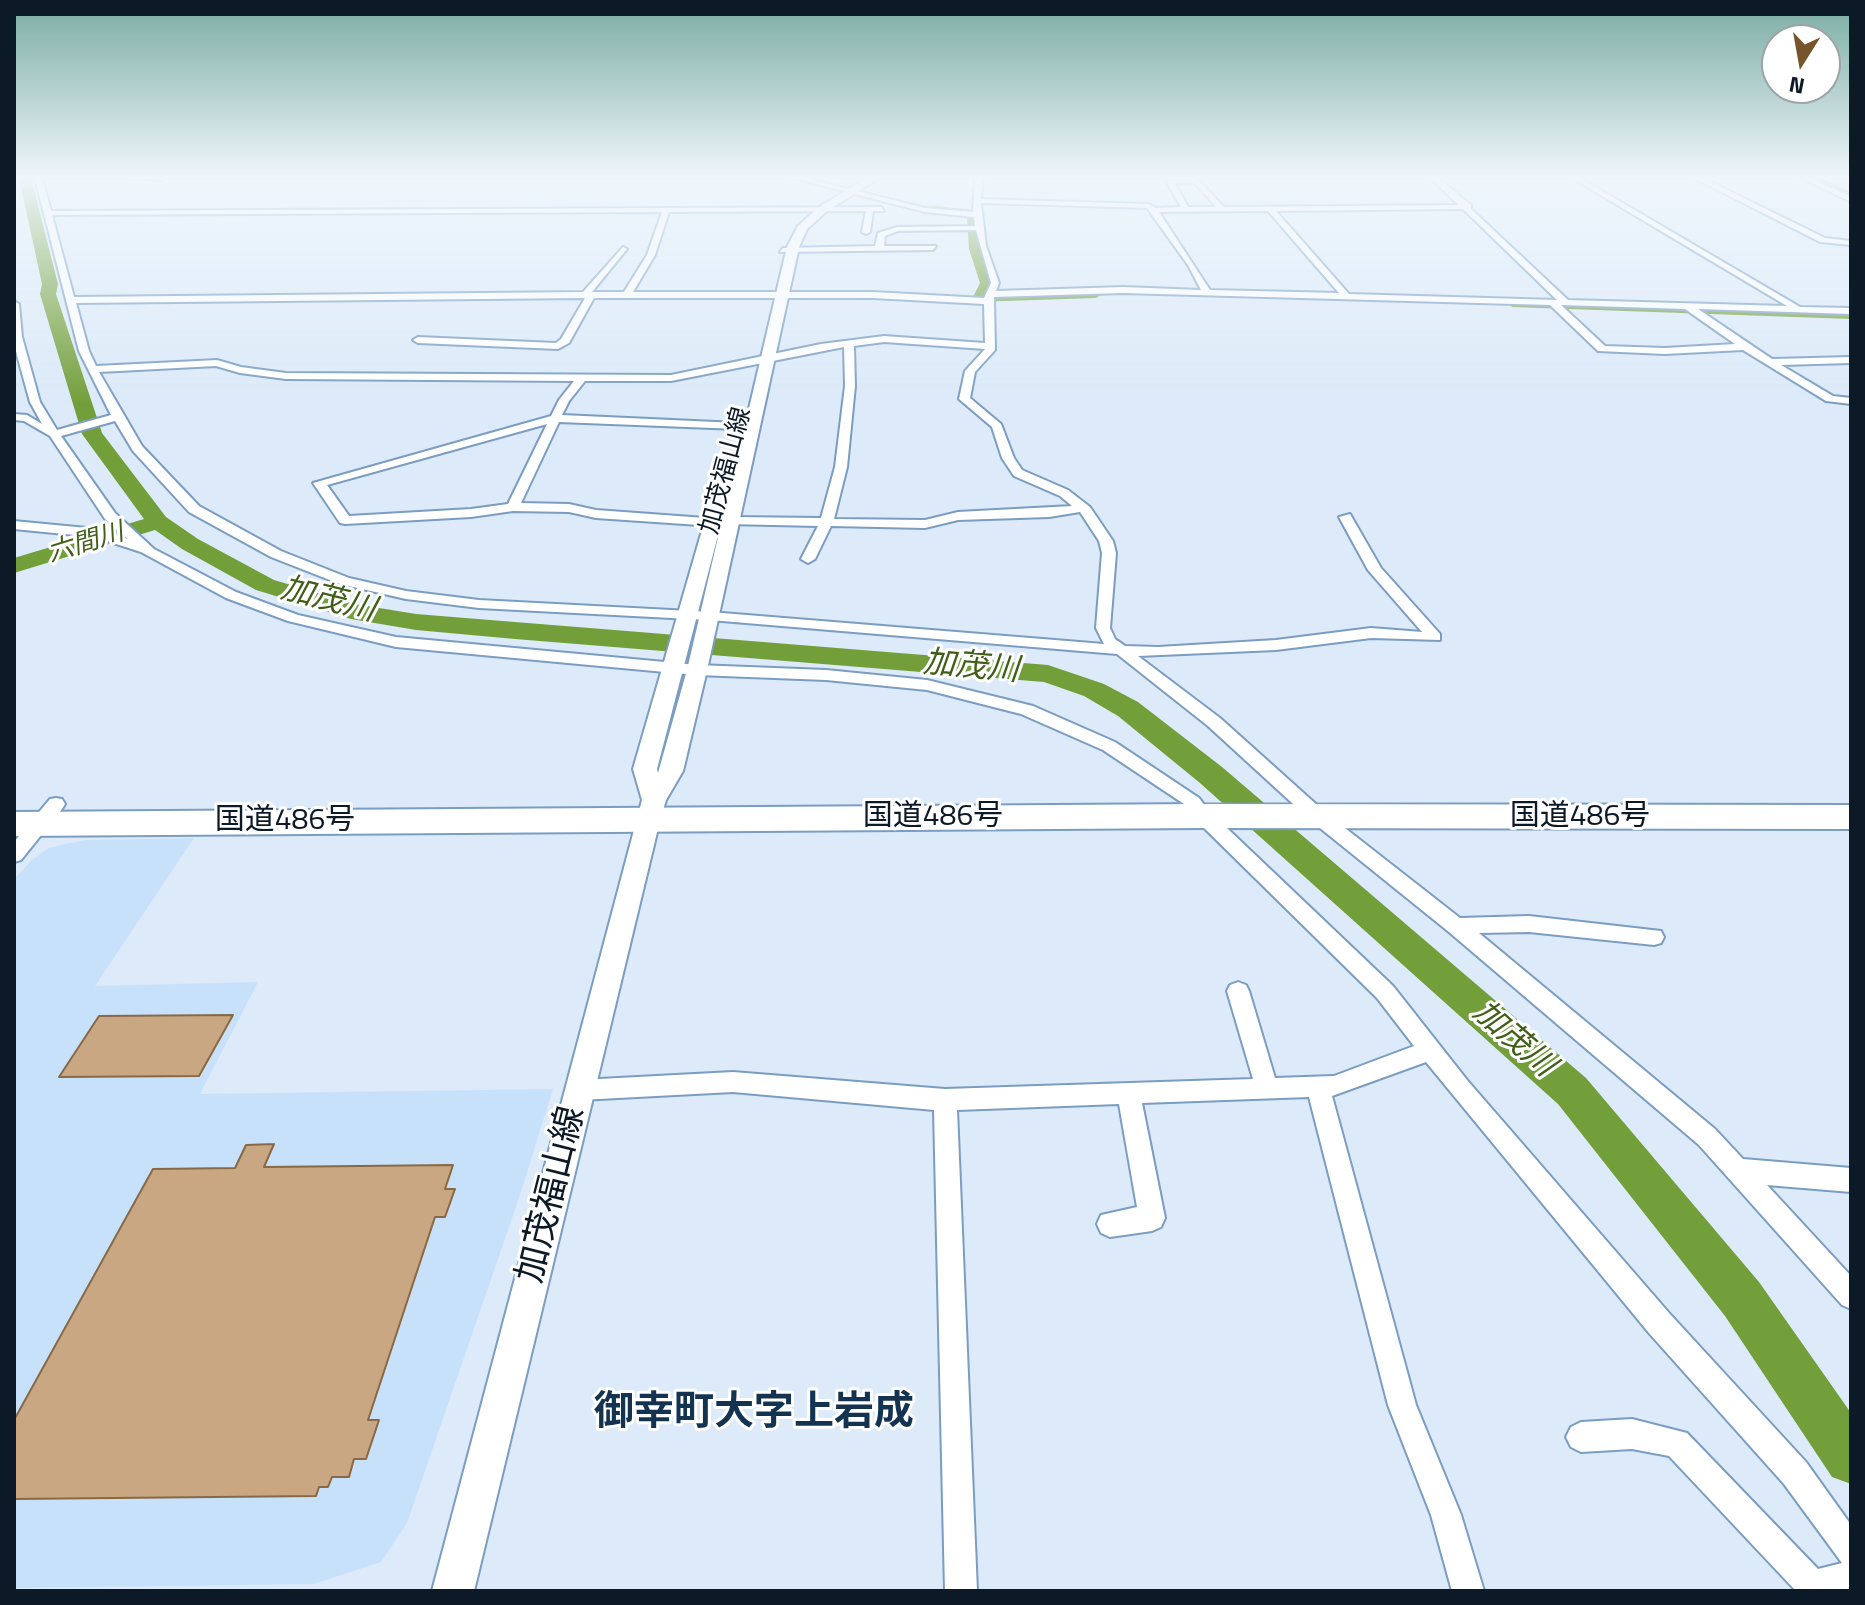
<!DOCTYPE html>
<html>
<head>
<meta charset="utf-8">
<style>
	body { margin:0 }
	#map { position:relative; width:1865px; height:1605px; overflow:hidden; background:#dceaf9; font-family:"Titillium Web",sans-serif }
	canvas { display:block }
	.frame { position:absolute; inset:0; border:16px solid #0c1926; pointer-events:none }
	.north { position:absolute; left:1761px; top:24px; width:80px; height:80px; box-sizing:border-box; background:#fff; border:2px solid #9ea3a8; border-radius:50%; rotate:191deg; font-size:22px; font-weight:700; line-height:32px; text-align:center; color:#0c1926 }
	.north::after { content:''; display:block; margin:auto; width:28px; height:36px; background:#77552c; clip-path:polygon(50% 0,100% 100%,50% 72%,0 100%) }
</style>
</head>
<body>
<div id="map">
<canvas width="1865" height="1605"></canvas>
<div class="frame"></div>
<div class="north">N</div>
</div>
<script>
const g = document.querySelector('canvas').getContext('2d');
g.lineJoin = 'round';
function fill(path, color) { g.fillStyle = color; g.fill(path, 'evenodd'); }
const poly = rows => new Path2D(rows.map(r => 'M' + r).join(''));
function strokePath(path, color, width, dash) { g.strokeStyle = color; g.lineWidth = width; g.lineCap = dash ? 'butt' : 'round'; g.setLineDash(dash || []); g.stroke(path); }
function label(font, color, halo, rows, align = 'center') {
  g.font = font + ' "Titillium Web","Noto Sans JP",sans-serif'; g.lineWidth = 6; g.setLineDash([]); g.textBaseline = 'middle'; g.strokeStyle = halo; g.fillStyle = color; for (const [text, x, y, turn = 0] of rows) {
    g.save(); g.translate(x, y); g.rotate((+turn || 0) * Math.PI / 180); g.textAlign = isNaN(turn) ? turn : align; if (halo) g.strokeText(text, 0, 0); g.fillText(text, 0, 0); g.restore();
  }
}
fill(poly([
	[194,838,95,986,258,982,200,1094,553,1089,519,1198,407,1523,381,1562,313,1584,14,1588,14,879,32,860,49,848,65,844,85,840]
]), '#c8e1fb');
fill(poly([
	[19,178,31,178,58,284,56,294,102,433,166,517,198,539,274,580,355,604,416,614,1048,665,1104,684,1138,702,1222,767,1586,1078,1759,1282,1851,1413,1851,1484,1832,1477,1725,1316,1558,1104,1200,783,1118,716,1084,696,1044,682,515,639,416,630,351,619,256,590,182,549,155,530,14,573,14,558,144,519,82,434,40,294,42,284,19,178],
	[1805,178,1821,178,1851,192,1851,201,1805,178],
	[935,206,974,210,981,214,983,249,996,283,992,291,1096,288,1104,293,1096,298,974,302,972,299,980,283,969,249,967,217,930,213,930,207,935,206],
	[1518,299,1851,309,1851,319,1512,307,1510,304,1518,299]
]), '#739f3a');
const building = poly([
	[233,1015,199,1076,59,1077,99,1016,233,1015],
	[274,1144,264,1167,453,1165,445,1189,455,1189,445,1217,435,1217,368,1420,379,1420,366,1459,354,1459,349,1477,332,1477,328,1487,319,1487,316,1496,14,1499,14,1420,153,1169,235,1168,246,1145,274,1144]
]);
fill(building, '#c9a782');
strokePath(building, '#886945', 2);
const street = poly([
	[35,178,42,178,51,211,881,207,884,211,873,211,870,232,866,234,862,232,866,211,669,212,655,255,633,292,873,292,984,298,991,283,976,230,898,231,885,236,884,246,936,246,933,250,780,252,783,248,875,246,878,233,897,227,975,226,974,217,925,212,793,178,805,178,925,208,973,212,975,178,983,178,981,199,1149,204,1156,208,1181,207,1166,181,1197,179,1224,207,1458,205,1431,178,1438,178,1471,205,1471,209,1568,300,1787,306,1572,178,1580,178,1800,307,1851,308,1851,314,1698,309,1772,359,1851,357,1851,363,1781,365,1833,396,1851,398,1851,404,1826,401,1743,350,1665,354,1598,351,1550,305,1123,293,994,297,995,350,975,372,970,398,1001,424,1014,458,1022,470,1068,490,1090,507,1113,541,1116,553,1110,628,1115,639,1125,646,1158,647,1276,640,1371,628,1422,632,1368,570,1339,517,1350,514,1381,568,1440,634,1440,640,1371,638,1276,650,1138,656,1220,718,1327,814,1460,918,1529,916,1661,931,1664,937,1661,943,1654,945,1529,932,1479,933,1715,1129,1743,1159,1851,1168,1851,1192,1767,1185,1851,1276,1851,1309,1842,1305,1699,1145,1449,932,1315,824,1208,726,1117,654,710,620,479,608,406,599,340,584,271,557,189,512,133,451,115,421,61,436,115,513,154,549,236,592,298,615,396,637,697,665,826,670,927,680,1033,706,1115,742,1199,798,1209,811,1393,986,1467,1080,1669,1313,1806,1462,1851,1525,1851,1591,1796,1591,1669,1456,1632,1449,1581,1452,1571,1447,1566,1437,1571,1427,1581,1422,1632,1419,1687,1433,1818,1569,1842,1563,1784,1484,1649,1333,1426,1062,1332,1096,1416,1405,1461,1515,1484,1591,1452,1591,1431,1515,1388,1405,1309,1097,1142,1103,1165,1218,1161,1227,1152,1231,1110,1237,1101,1233,1097,1224,1101,1215,1137,1207,1119,1104,957,1110,977,1591,945,1591,934,1110,733,1092,580,1100,572,1097,568,1090,572,1083,580,1080,733,1072,945,1089,1253,1079,1227,991,1230,985,1238,982,1246,985,1249,991,1275,1078,1334,1076,1414,1046,1377,998,1197,821,1187,806,1103,750,1021,714,927,690,826,680,697,675,396,647,288,621,226,598,141,552,95,537,14,529,14,521,97,529,128,539,105,519,50,436,24,421,14,420,14,414,27,415,42,424,30,402,14,344,14,301,19,304,22,337,40,402,57,430,111,415,79,351,35,178],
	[1175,183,1195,183,1216,207,1188,207,1175,183],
	[981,203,1147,208,1188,265,1201,290,1123,287,996,291,999,283,986,246,981,203],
	[1463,209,1557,300,1349,294,1276,211,1463,209],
	[1268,211,1339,293,1210,290,1159,212,1268,211],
	[662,212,647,255,624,292,592,292,627,249,623,247,583,292,74,297,52,215,662,212],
	[585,298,561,339,556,343,418,337,413,340,418,343,558,349,569,343,594,298,873,298,984,304,985,343,884,336,821,344,671,375,286,373,241,367,217,360,96,366,89,351,76,303,585,298],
	[1561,305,1685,309,1735,344,1665,348,1605,346,1561,305],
	[884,342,985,349,965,371,959,399,992,427,1002,458,1014,476,1060,496,1072,506,958,512,925,520,834,519,847,467,855,386,854,346,884,342],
	[844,347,845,386,835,467,821,518,732,517,725,521,727,524,818,526,801,559,808,563,815,559,831,526,925,528,958,520,1049,517,1080,512,1099,541,1102,553,1096,628,1104,644,710,612,479,600,406,591,349,578,281,551,199,506,142,446,99,372,216,366,240,373,286,379,574,381,559,400,551,416,313,483,340,523,345,524,471,517,513,511,569,512,596,518,714,526,721,522,719,519,596,510,569,504,521,503,559,422,738,429,744,426,738,423,562,415,569,401,585,381,671,381,844,347],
	[547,424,508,504,471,509,349,516,327,485,547,424],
	[128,178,165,178,162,180,128,178],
	[1694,178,1703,178,1825,238,1851,241,1851,245,1820,242,1694,178],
	[1801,178,1810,178,1851,197,1851,202,1801,178],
	[56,798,62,799,65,804,62,809,21,860,14,862,14,842,50,799,56,798]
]);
const secondary = poly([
	[867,178,879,178,827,211,807,229,799,247,707,670,683,771,666,800,660,820,474,1591,432,1591,642,800,633,769,716,482,724,477,732,481,787,247,798,226,819,207,867,178],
	[723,516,687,670,658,773,657,769,723,516]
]);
const highway = poly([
	[1203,804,1851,805,1851,829,1203,828,14,836,14,812,1203,804]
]);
strokePath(street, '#7b9dc1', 4);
strokePath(secondary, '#7b9dc1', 4);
strokePath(highway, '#7b9dc1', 4);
fill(street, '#fff');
fill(secondary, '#fff');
fill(highway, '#fff');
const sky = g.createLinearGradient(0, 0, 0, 403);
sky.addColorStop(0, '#79aca2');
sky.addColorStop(0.44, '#eff6fc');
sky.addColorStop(1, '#eff6fc00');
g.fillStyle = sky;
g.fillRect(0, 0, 1865, 403);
label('26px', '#0c1926', '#fff', [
	["加茂福山線",727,471,-75]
]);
label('italic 26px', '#425f1a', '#fff', [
	["六間川",86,544,-17]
]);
label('30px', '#0c1926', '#fff', [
	["国道486号",933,818],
	["国道486号",1580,818],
	["国道486号",285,822]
]);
label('italic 32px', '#425f1a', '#fff', [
	["加茂川",328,601,14],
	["加茂川",971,668,5],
	["加茂川",1513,1040,41]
]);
label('36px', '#0c1926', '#fff', [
	["加茂福山線",553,1195,-76]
]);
label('bold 40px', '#143350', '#fff', [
	["御幸町大字上岩成",754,1414]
]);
</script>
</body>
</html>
